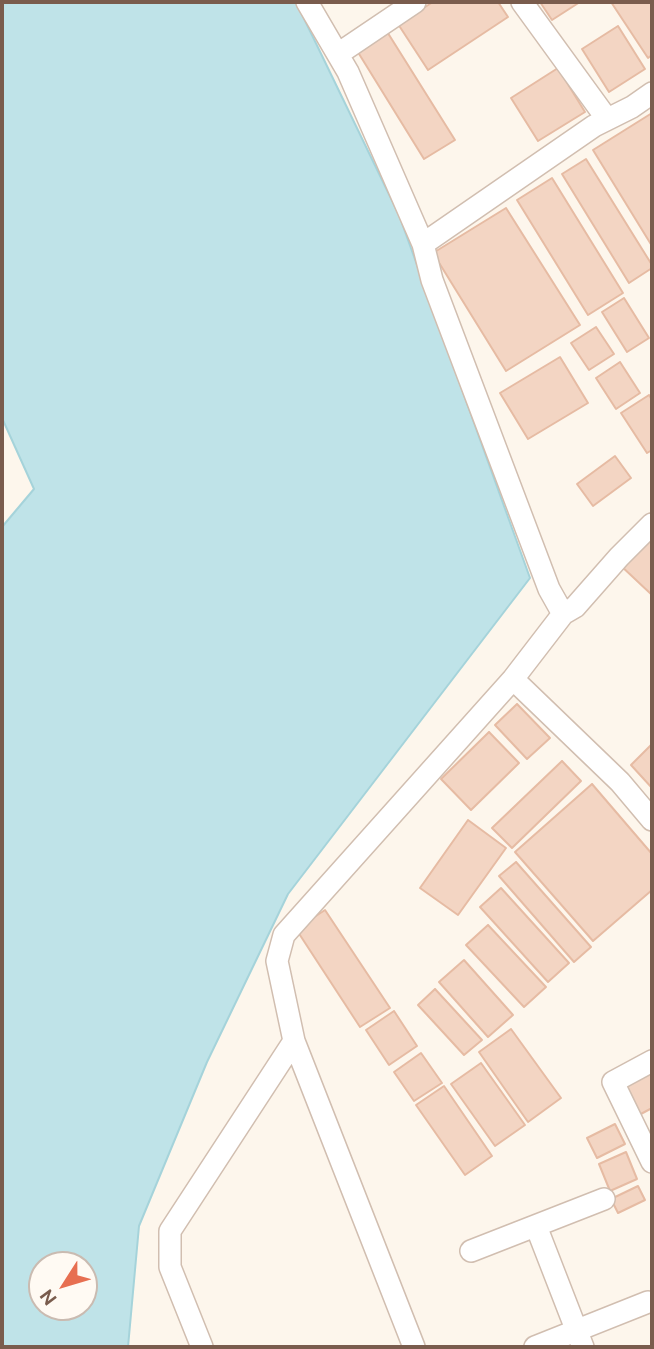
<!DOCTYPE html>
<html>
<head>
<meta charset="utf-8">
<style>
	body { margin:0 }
	#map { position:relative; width:654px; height:1349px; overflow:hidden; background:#fdf6ec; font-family:Ubuntu,sans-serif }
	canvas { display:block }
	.frame { position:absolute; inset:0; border:4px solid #7a5c4d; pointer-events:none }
	.north { position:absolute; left:28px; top:1251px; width:70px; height:70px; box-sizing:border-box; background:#fffaf3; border:2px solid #cabbb1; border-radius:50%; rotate:233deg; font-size:19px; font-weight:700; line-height:28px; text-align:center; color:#7a5c4d }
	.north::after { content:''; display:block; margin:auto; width:24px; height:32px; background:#e76f51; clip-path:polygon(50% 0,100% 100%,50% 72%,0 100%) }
</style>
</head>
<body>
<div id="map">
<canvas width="654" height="1349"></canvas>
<div class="frame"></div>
<div class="north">N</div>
</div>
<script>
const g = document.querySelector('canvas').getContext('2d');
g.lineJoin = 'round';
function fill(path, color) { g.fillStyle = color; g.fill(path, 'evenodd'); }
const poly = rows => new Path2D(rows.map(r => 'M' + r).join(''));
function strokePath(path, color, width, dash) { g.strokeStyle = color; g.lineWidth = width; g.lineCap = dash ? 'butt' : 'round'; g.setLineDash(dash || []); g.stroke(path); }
const water = poly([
	[2,2,296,2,399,215,530,578,288,894,207,1062,139,1226,128,1347,2,1347,2,527,34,489,2,418,2,2],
	[42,1265,84,1265,84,1307,42,1307,42,1265]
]);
fill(water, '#bfe3e8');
strokePath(water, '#a5d3da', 2);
const building = poly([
	[433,2,498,2,508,17,428,70,398,24,433,2],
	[540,2,580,2,552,20,540,2],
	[611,2,650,2,652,5,652,55,648,58,611,2],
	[618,26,645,69,609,92,582,49,618,26],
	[386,30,455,140,424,159,356,49,386,30],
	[558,68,585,112,538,141,511,98,558,68],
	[652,113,652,246,593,150,652,113],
	[586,159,652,265,652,268,629,283,562,174,586,159],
	[552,178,623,293,588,315,517,200,552,178],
	[506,208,580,325,506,371,433,253,506,208],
	[624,298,649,338,627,352,602,312,624,298],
	[596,327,614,354,589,370,571,343,596,327],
	[560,357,588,403,528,439,500,393,560,357],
	[620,362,640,393,616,409,596,378,620,362],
	[649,395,652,400,652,450,647,453,621,413,649,395],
	[615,456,631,478,593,506,577,484,615,456],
	[652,529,652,595,619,564,652,529],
	[517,704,550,738,527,759,495,725,517,704],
	[489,732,519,763,471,810,441,779,489,732],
	[652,744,652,788,631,765,652,744],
	[562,761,581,781,512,848,492,828,562,761],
	[592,784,652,854,652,890,593,941,515,852,592,784],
	[468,820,506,848,458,915,420,888,468,820],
	[516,862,591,947,574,962,499,876,516,862],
	[501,888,569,963,548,982,480,907,501,888],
	[325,910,390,1008,360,1027,296,929,325,910],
	[488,925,546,987,524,1007,466,945,488,925],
	[464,960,513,1015,488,1037,439,982,464,960],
	[435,989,482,1040,464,1055,418,1005,435,989],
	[394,1011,417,1046,389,1065,366,1030,394,1011],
	[511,1029,561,1098,528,1122,479,1052,511,1029],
	[421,1053,442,1083,414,1101,394,1072,421,1053],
	[481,1063,525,1125,495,1146,451,1084,481,1063],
	[652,1072,652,1108,639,1115,624,1085,652,1072],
	[444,1086,492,1156,465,1175,416,1105,444,1086],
	[615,1124,625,1144,597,1158,587,1138,615,1124],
	[626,1152,637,1179,610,1191,599,1164,626,1152],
	[638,1186,645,1200,618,1213,611,1199,638,1186]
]);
fill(building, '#f3d5c3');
strokePath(building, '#e6bba3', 2);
const minor = poly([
	[307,2,348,72,423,244,432,280,549,589,563,614],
	[522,2,607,119],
	[338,54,415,2],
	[423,244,594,126,632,107,652,93],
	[513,679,620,782,652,820],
	[294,1041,414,1347],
	[652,1061,613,1082,652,1162],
	[536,1226,583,1347],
	[471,1251,604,1199],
	[202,1347,170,1267,170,1231,294,1041,277,961,284,935,513,679,563,614,575,607,619,557,652,524],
	[535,1347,648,1302]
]);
strokePath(minor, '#d1beb0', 24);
strokePath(minor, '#fff', 21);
</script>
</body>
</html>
